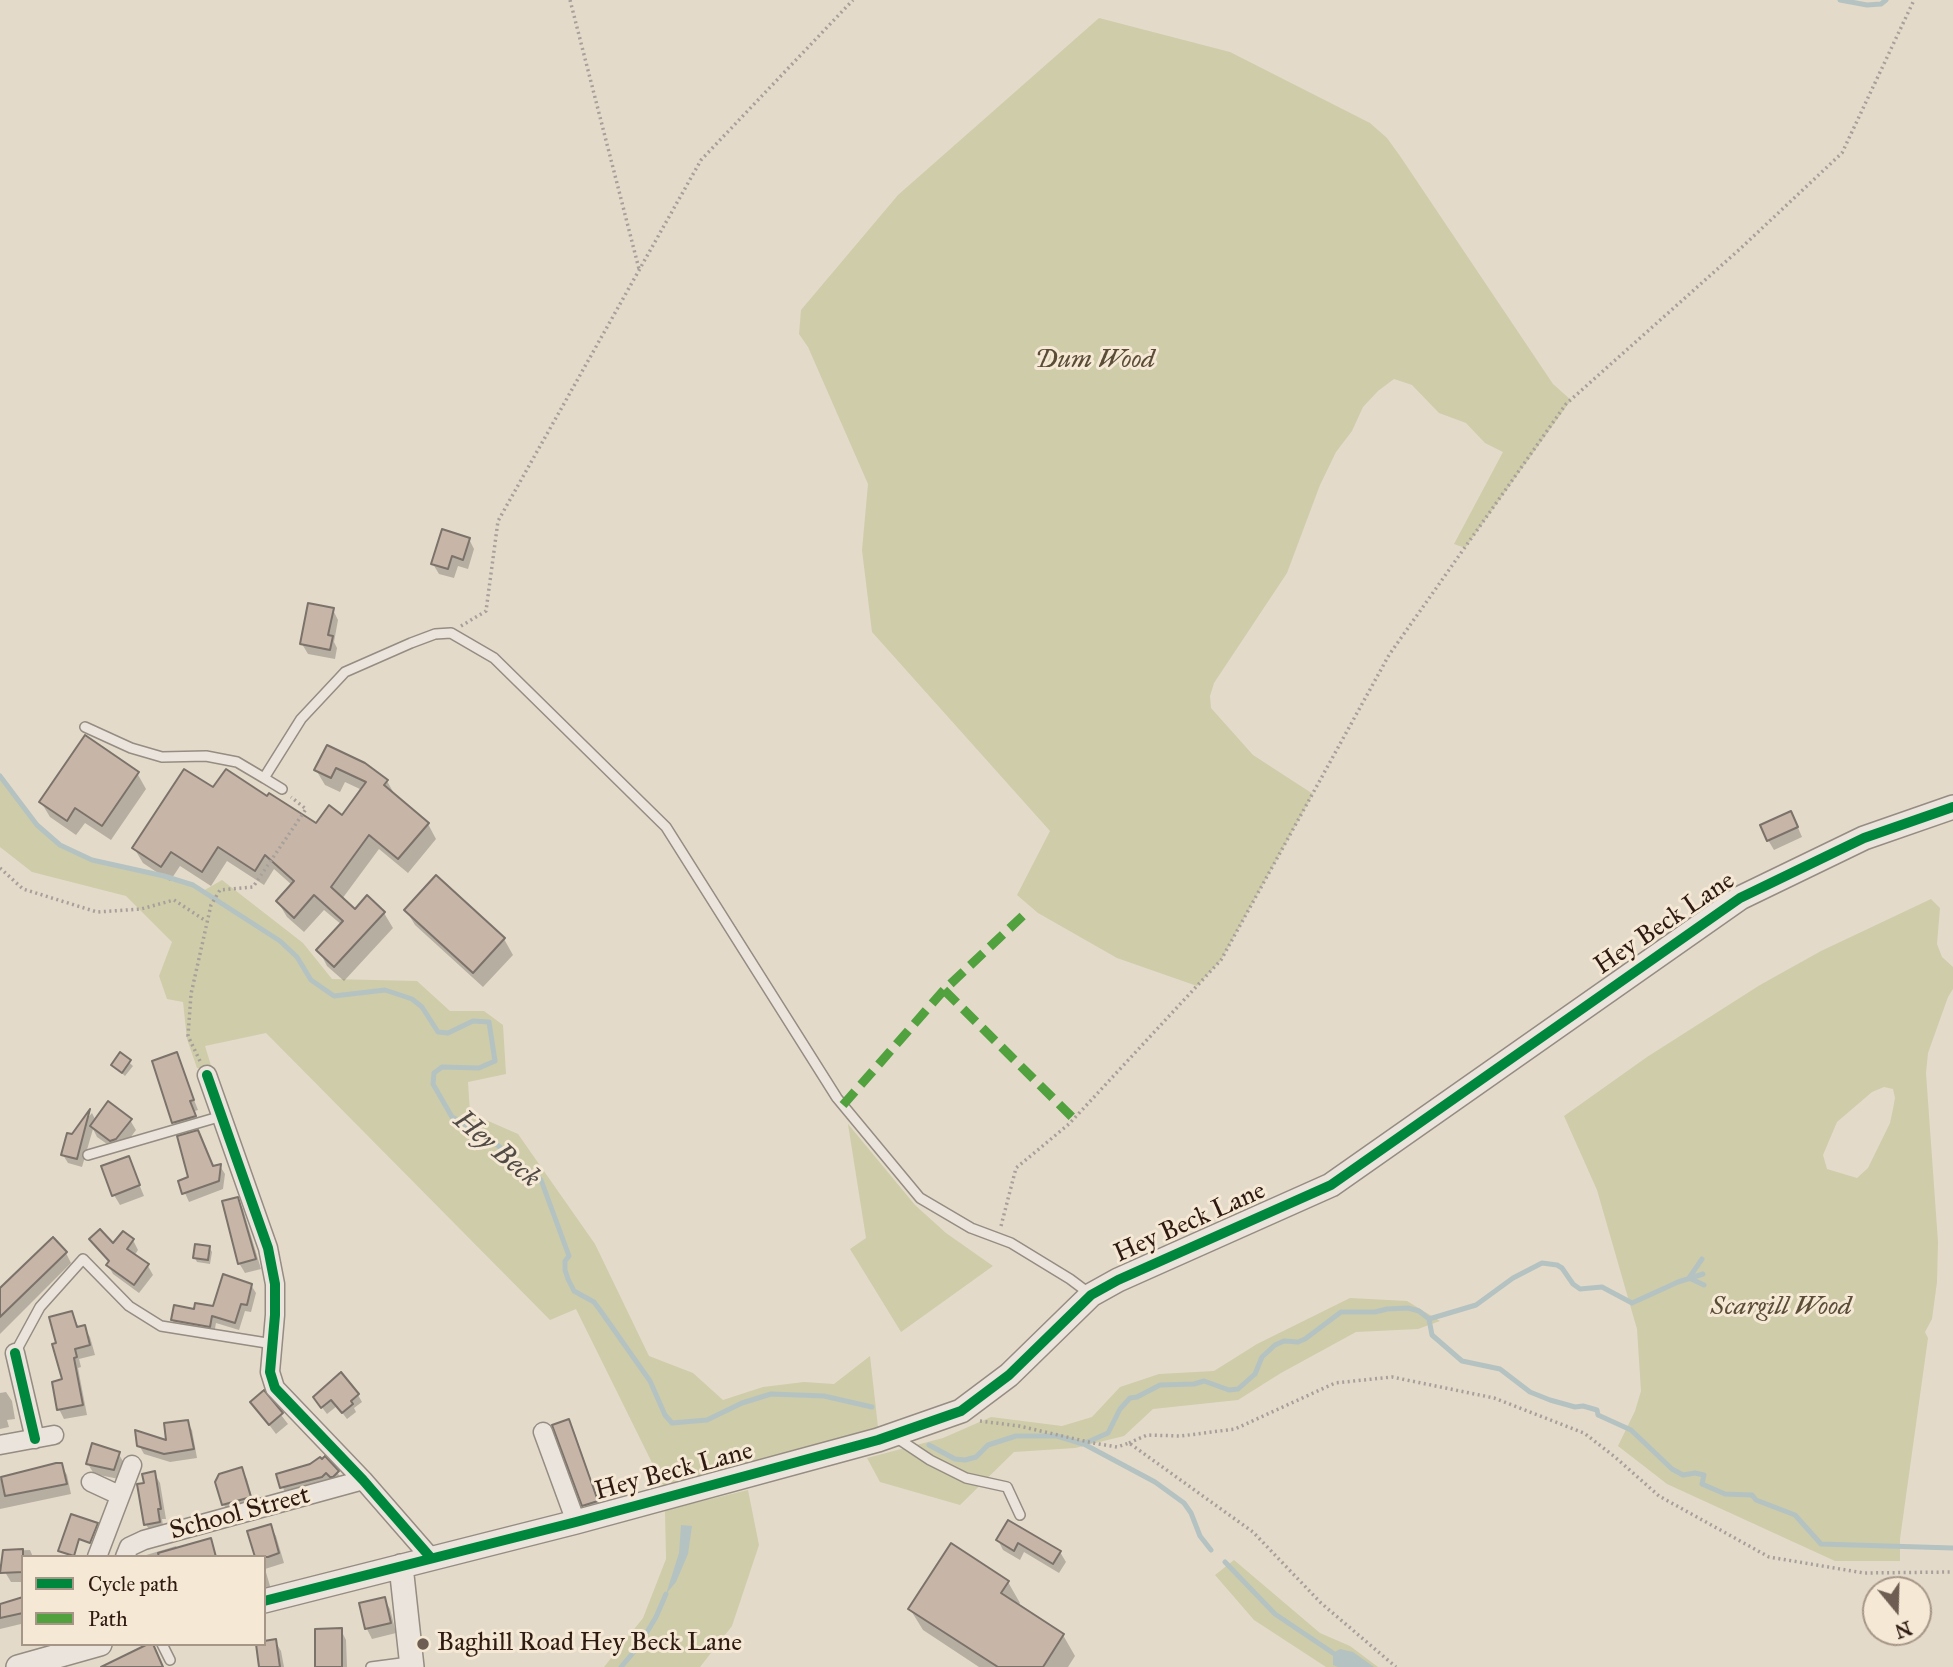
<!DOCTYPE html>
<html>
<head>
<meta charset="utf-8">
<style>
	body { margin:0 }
	#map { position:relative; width:1953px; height:1667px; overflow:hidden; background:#e4daca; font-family:"IM FELL Great Primer",serif }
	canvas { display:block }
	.legend { position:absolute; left:21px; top:1555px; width:245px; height:91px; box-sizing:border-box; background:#f5e9d5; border:2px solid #a69687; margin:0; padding:9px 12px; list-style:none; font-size:21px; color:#2f1a11 }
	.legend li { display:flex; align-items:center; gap:14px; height:35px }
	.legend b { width:35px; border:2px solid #a69687 }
	.north { position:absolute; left:1862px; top:1576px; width:70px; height:70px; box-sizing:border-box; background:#f5e9d5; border:2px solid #a69687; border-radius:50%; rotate:161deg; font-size:19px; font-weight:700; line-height:28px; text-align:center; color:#2f1a11 }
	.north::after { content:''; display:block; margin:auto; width:24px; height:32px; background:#6e5d52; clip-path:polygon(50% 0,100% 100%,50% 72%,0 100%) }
</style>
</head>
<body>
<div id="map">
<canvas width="1953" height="1667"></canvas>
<ul class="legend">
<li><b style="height:9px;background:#00873e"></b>Cycle path</li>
<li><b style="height:9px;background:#52a13f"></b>Path</li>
</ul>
<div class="north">N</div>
</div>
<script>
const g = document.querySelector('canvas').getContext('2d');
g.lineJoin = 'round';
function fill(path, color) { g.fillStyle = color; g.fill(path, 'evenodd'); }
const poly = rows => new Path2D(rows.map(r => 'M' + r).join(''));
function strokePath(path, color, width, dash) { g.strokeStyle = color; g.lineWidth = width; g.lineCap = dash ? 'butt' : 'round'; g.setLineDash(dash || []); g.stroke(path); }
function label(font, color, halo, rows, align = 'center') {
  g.font = font + ' "IM FELL Great Primer",serif'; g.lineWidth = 6; g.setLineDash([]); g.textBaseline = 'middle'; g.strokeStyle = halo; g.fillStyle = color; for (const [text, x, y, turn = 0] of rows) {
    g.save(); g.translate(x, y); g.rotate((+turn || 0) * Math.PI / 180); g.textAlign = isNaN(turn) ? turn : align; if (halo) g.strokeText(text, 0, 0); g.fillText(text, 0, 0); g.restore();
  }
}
fill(poly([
	[1099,18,1230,52,1370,123,1387,138,1400,156,1553,384,1571,400,1465,548,1454,544,1503,452,1485,443,1466,423,1439,413,1412,385,1394,379,1378,391,1363,407,1352,431,1336,452,1320,485,1287,573,1214,683,1210,696,1211,708,1228,727,1253,755,1313,794,1221,960,1197,986,1117,958,1038,913,1017,895,1050,831,872,632,862,550,868,484,808,347,799,334,801,310,898,195],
	[0,776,37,825,60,845,75,853,124,868,164,876,193,885,203,891,222,880,303,943,332,979,417,981,450,1011,484,1011,503,1025,506,1074,468,1082,470,1113,518,1134,595,1244,649,1356,693,1373,723,1400,763,1387,804,1382,834,1384,870,1356,878,1427,664,1487,576,1309,550,1320,266,1033,205,1046,213,1072,197,1068,187,1039,183,1002,167,999,159,976,172,942,126,896,32,872,0,847],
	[1931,899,1940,908,1937,944,1942,957,1953,967,1953,989,1948,997,1928,1053,1926,1073,1938,1242,1937,1282,1932,1319,1925,1332,1928,1338,1900,1539,1900,1561,1835,1561,1667,1484,1618,1446,1635,1411,1641,1391,1637,1329,1597,1190,1564,1116,1647,1057,1760,985,1821,951],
	[1884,1087,1893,1089,1895,1098,1893,1109,1890,1123,1868,1168,1857,1178,1827,1169,1823,1155,1837,1122,1872,1092],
	[848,1124,915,1205,946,1233,993,1266,901,1332,850,1249,866,1238],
	[1350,1298,1407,1301,1440,1321,1418,1329,1356,1332,1281,1373,1238,1400,1153,1409,1124,1436,1075,1448,1014,1452,960,1505,880,1482,867,1458,943,1438,991,1417,1062,1426,1092,1417,1120,1387,1159,1374,1214,1371,1257,1344],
	[748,1490,759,1545,732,1626,700,1667,604,1667,643,1618,666,1559,665,1510],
	[1234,1560,1320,1633,1350,1646,1378,1667,1326,1667,1254,1620,1215,1575]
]), '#cfccaa');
fill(poly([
	[681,1525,692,1526,688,1554,676,1582,666,1594,679,1553],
	[1340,1649,1353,1652,1374,1667,1338,1667,1333,1665,1333,1653]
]), '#b4c3c1');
fill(poly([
	[469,539,474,549,468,569,458,566,454,578,439,574,433,564],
	[333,610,338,620,334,642,337,648,335,659,308,654,302,644],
	[328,747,387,781,396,797,428,824,436,839,408,873,379,849,342,899,355,911,384,913,393,928,344,981,327,966,319,950,342,925,324,910,304,932,287,917,278,902,293,886,274,869,264,885,227,861,211,886,180,866,170,881,143,863,134,848,213,790,267,798,316,825,343,817,362,790,345,782,340,792,325,785,316,770],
	[137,773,146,789,111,840,85,823,76,835,50,817,41,802],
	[1796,823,1802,837,1774,850,1768,840],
	[406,910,504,939,513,955,483,987,415,925],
	[120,1054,133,1066,125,1076,113,1065],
	[176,1054,198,1110,195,1111,200,1127,180,1132,174,1123,154,1062],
	[92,1113,96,1121,130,1120,136,1130,122,1149,117,1151,97,1137,93,1129,82,1167,68,1163,63,1155,72,1136],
	[128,1158,144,1196,120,1205,114,1195],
	[220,1166,225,1174,223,1189,189,1202,180,1182],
	[237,1199,243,1209,261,1269,245,1273,239,1263],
	[123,1233,133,1240,138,1250,134,1256,148,1266,153,1275,139,1293,113,1274,108,1265,110,1263,91,1239,114,1246],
	[209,1247,212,1252,210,1264,197,1262,195,1258],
	[66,1253,71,1263,0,1334,0,1291],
	[251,1285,256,1293,251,1312,245,1311,239,1330,216,1323,214,1334,177,1328,172,1320,196,1311,214,1309],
	[72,1313,79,1328,84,1327,90,1337,95,1355,79,1359,81,1367,78,1368,87,1415,64,1419,59,1409,64,1381,59,1344],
	[6,1392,12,1401,15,1419,7,1420,9,1427,0,1429,0,1393],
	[264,1393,288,1424,276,1434,252,1402],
	[358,1395,362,1402,354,1408,356,1412,347,1419,337,1406,327,1414,315,1398],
	[568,1421,574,1431,602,1511,590,1515,584,1505],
	[187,1422,192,1430,197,1458,170,1462,144,1454,139,1445,168,1443],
	[118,1453,124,1463,119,1479,94,1474,88,1464],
	[61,1465,67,1475,71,1494,0,1509,0,1479],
	[241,1469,247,1479,255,1507,229,1515,224,1505,217,1482],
	[337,1472,342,1480,286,1495,278,1475],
	[154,1473,160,1483,166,1519,162,1519,164,1532,151,1534,146,1524,146,1485],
	[1008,1522,1060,1552,1066,1562,1059,1573,1024,1552,1020,1560,1003,1550,998,1540],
	[270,1526,276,1536,284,1563,265,1569,273,1596,264,1599,264,1557],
	[176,1546,182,1557,144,1557,143,1556],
	[30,1550,33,1557,23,1557,23,1582,11,1582,5,1572,4,1551],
	[1008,1582,1020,1603,1018,1606,1063,1635,1075,1656,1068,1667,979,1667,923,1630,910,1609],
	[23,1599,23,1627,21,1624,0,1629,0,1606],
	[384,1599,390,1609,396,1633,372,1639,367,1629],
	[341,1630,346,1640,347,1667,317,1667],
	[275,1641,281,1651,284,1667,261,1667,264,1644]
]), '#0003');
strokePath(poly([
	[1840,0,1867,5,1881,4,1886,0],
	[0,776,37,825,60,845,92,860,164,876,193,885,280,941,297,957,311,980,334,996,385,990,412,999,422,1007,438,1032,448,1033,473,1021,489,1022,495,1061,479,1068,442,1067,434,1073,433,1084,452,1117,486,1136,541,1180,569,1256,565,1261,565,1270,568,1279,574,1291,594,1302,600,1310,650,1381,665,1415,672,1423,707,1420,742,1403,771,1394,824,1396,872,1407],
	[1702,1259,1689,1278,1704,1285],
	[1429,1319,1432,1335,1462,1361,1500,1369,1530,1392,1550,1400,1575,1407,1583,1406,1597,1410,1598,1415,1631,1430,1672,1469,1683,1475,1695,1473,1704,1475,1702,1484,1725,1494,1752,1495,1756,1500,1795,1515,1821,1544,1953,1548],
	[1082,1443,1155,1482,1184,1503,1191,1513,1200,1536,1211,1550],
	[929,1445,955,1459,965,1460,976,1457,988,1445,1016,1436,1057,1436,1083,1444,1108,1433,1120,1409,1130,1398,1137,1397,1160,1385,1194,1384,1204,1381,1229,1390,1238,1389,1255,1374,1262,1357,1275,1345,1284,1341,1298,1342,1305,1339,1341,1312,1375,1312,1387,1309,1408,1308,1419,1311,1429,1319,1476,1305,1513,1278,1542,1263,1557,1265,1562,1268,1573,1284,1580,1289,1602,1287,1632,1303,1678,1282,1703,1274],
	[1225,1562,1275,1614,1333,1653],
	[621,1667,638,1647,656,1617,666,1594]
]), '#b4c3c1', 5);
const building = poly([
	[442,529,470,538,463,560,452,556,448,569,431,564,442,529],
	[308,603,334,608,328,635,333,636,330,650,300,644,308,603],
	[85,735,139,772,102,826,75,808,67,821,39,802,85,735],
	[327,745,365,763,388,780,384,785,429,823,398,859,369,835,331,887,355,909,367,895,385,912,334,967,316,950,343,921,314,895,294,918,276,901,294,881,265,855,255,871,218,847,202,872,171,852,161,867,132,848,184,769,213,787,226,769,267,796,269,793,316,823,329,805,342,815,366,782,336,768,331,778,314,770,327,745],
	[1791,811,1798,827,1767,841,1760,825,1791,811],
	[436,875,505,938,473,973,404,910,436,875],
	[120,1052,131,1060,122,1073,111,1065,120,1052],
	[177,1052,194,1100,190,1101,196,1116,172,1123,152,1061,177,1052],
	[108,1101,132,1119,116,1139,110,1141,90,1126,108,1101],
	[90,1109,77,1159,61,1155,67,1133,72,1134,90,1109],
	[198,1130,213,1166,221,1164,219,1181,182,1194,178,1181,188,1177,177,1136,198,1130],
	[129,1156,140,1185,112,1196,101,1166,129,1156],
	[238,1197,256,1259,238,1264,222,1201,238,1197],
	[100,1229,113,1243,123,1231,134,1239,127,1249,149,1264,134,1285,106,1265,109,1261,89,1239,100,1229],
	[53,1237,67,1252,0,1317,0,1288,53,1237],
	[195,1244,210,1246,208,1260,193,1258,195,1244],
	[223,1274,252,1284,247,1305,241,1304,235,1323,212,1316,210,1327,171,1320,174,1305,194,1309,195,1303,213,1306,223,1274],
	[72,1311,77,1327,85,1325,90,1345,75,1349,77,1357,74,1358,83,1405,57,1410,52,1382,62,1379,52,1344,56,1343,49,1317,72,1311],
	[341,1372,359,1394,351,1401,353,1404,342,1413,331,1400,321,1408,313,1397,341,1372],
	[264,1390,283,1413,269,1425,250,1402,264,1390],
	[569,1419,598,1501,582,1506,552,1425,569,1419],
	[188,1420,194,1449,164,1454,137,1446,135,1430,166,1440,164,1423,188,1420],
	[92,1443,120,1452,114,1470,86,1464,92,1443],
	[325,1456,339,1471,333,1477,330,1477,326,1473,322,1477,280,1488,276,1474,310,1464,320,1457,322,1459,325,1456],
	[56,1463,62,1463,67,1484,5,1496,1,1477,56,1463],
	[242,1467,251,1497,222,1505,215,1482,219,1474,242,1467],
	[155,1471,161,1509,158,1509,160,1522,144,1525,137,1484,144,1483,142,1474,155,1471],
	[71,1514,98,1523,90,1543,79,1539,74,1556,58,1551,71,1514],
	[1008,1520,1061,1551,1053,1564,1018,1543,1014,1551,996,1540,1008,1520],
	[271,1524,279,1553,268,1557,255,1557,247,1531,271,1524],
	[211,1538,216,1557,159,1557,158,1553,211,1538],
	[951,1543,1009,1581,1001,1593,1064,1634,1043,1667,998,1667,908,1609,951,1543],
	[23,1549,23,1572,0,1573,3,1550,23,1549],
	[23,1597,23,1613,0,1618,0,1604,23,1597],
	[385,1597,391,1623,365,1629,359,1603,385,1597],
	[342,1628,342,1667,315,1667,315,1629,342,1628],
	[276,1639,280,1667,259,1667,256,1644,264,1644,264,1641,276,1639],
	[148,1644,153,1644,163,1667,101,1667,148,1644]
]);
fill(building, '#c7b5a8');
strokePath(building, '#7b736a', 2);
const service = poly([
	[85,727,131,748,162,757,206,756,237,762,264,778],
	[282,789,264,778,301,719,345,672,411,643,435,634,451,633,494,658,666,827,837,1098,920,1198,971,1228,1011,1243,1070,1279,1090,1294],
	[88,1155,222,1116],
	[15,1353,40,1307,83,1259,129,1306,161,1326,273,1344],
	[894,1436,930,1460,966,1478,1007,1487,1020,1515],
	[162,1644,170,1660],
	[371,1667,409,1662]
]);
const minor = poly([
	[207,1075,268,1248,275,1284,275,1315,270,1372,275,1388,363,1480,431,1558],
	[15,1353,35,1439],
	[543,1432,576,1522],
	[0,1445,54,1435],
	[91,1482,119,1495],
	[97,1557,132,1465],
	[125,1557,129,1547,144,1540,363,1480]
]);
const tertiary = poly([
	[401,1566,412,1667],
	[264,1601,576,1522,878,1440,961,1411,1009,1375,1091,1295,1118,1280,1331,1185,1740,898,1864,838,1953,807],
	[18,1667,100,1644]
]);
strokePath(service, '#958c82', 12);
strokePath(minor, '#958c82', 21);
strokePath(tertiary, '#958c82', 26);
strokePath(poly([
	[570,0,639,269],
	[461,626,486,611,498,521,701,160,853,0],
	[0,868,23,889,97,912,141,909,174,900,206,921],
	[200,1061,188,1036,191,994,211,905,220,890,253,887,306,809,291,797],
	[1001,1226,1016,1168,1069,1124,1221,960,1389,655,1566,404,1741,248,1842,153,1914,0],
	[980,1421,1019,1426,1093,1443,1117,1447,1129,1443,1253,1532,1321,1603,1396,1667],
	[1129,1443,1147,1435,1181,1436,1235,1429,1335,1383,1392,1377,1494,1398,1584,1433,1615,1457,1659,1496,1769,1557,1864,1573,1953,1572]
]), '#a7a09a', 3.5, [2, 3.5]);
strokePath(service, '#eae4dc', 9);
strokePath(minor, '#eae4dc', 18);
strokePath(tertiary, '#eae4dc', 23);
strokePath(poly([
	[944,990,1074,1119],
	[843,1105,944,990,1028,911]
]), '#52a13f', 9, [18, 9]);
strokePath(poly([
	[207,1075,268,1248,275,1284,275,1315,270,1372,275,1388,363,1480,431,1558],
	[15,1353,35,1439],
	[264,1601,576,1522,878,1440,961,1411,1009,1375,1091,1295,1118,1280,1331,1185,1740,898,1864,838,1953,807]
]), '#00873e', 10);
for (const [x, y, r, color] of [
	[423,1644,7,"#6e5d52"]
]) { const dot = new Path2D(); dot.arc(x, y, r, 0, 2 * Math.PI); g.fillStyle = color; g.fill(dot); strokePath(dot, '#f5e9d5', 2.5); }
label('italic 26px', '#5a4c37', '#f5e9d5', [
	["Dum Wood",1095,361],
	["Scargill Wood",1781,1308]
]);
label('26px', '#2f1a11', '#f5e9d5', [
	["Hey Beck Lane",1665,924,-34],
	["Hey Beck Lane",1190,1223,-24],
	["Hey Beck Lane",674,1472,-15],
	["School Street",240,1514,-15]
]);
label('26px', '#2f1a11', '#f5e9d5', [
	["Baghill Road Hey Beck Lane",437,1644]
], 'left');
label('italic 28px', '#514a45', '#f5e9d5', [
	["Hey Beck",496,1150,40]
]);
</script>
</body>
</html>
